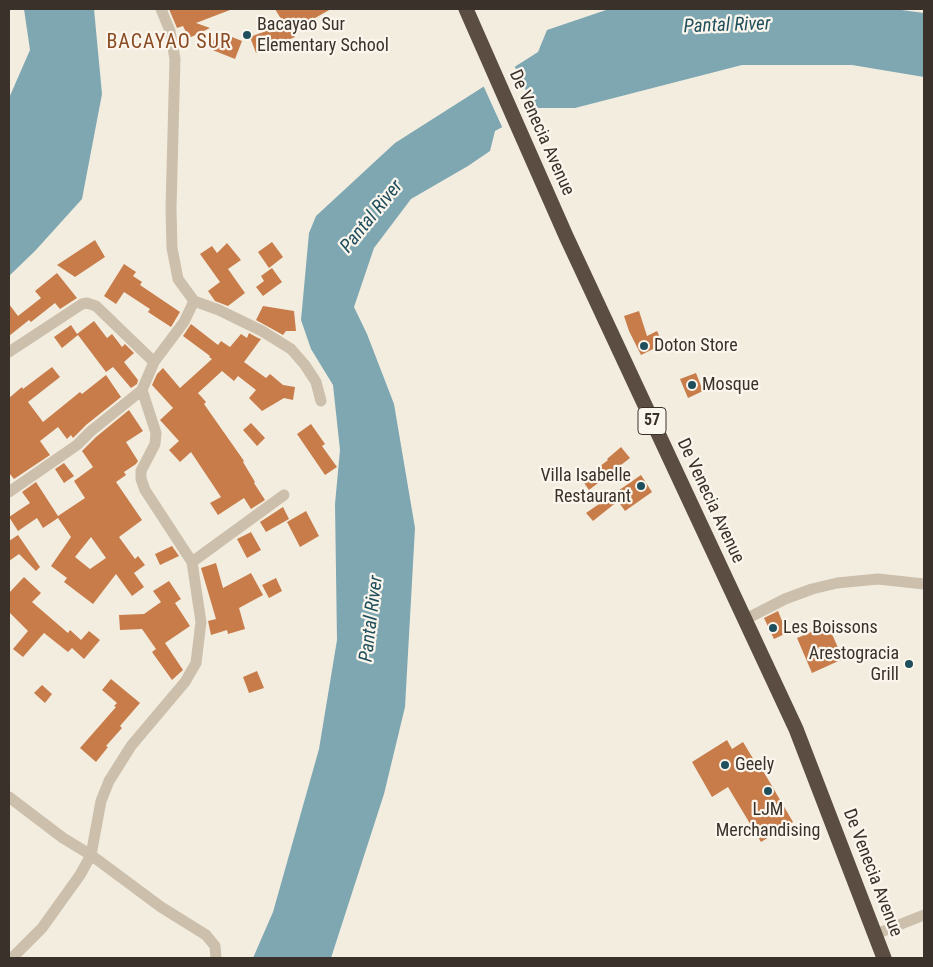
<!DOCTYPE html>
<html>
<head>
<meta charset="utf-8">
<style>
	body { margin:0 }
	#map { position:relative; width:933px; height:967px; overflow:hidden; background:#f3ede0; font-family:"Roboto Condensed",sans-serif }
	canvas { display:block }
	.frame { position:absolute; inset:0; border:10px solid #3a322a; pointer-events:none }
</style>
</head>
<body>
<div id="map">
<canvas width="933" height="967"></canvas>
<div class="frame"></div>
</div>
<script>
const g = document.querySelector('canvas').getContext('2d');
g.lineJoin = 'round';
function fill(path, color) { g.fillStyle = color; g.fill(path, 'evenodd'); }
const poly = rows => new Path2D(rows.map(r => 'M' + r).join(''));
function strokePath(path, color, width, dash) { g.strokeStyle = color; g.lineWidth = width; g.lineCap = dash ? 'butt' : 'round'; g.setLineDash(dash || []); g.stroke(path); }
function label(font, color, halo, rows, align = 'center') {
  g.font = font + ' "Roboto Condensed",sans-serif'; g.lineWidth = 4.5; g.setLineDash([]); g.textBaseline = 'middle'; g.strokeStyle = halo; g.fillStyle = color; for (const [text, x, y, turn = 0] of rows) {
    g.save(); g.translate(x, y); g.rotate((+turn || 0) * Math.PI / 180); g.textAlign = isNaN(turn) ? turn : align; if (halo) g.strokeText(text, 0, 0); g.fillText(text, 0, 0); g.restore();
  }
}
fill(poly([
	[24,9,94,9,102,94,82,199,35,251,9,276,9,98,30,50],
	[609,9,894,9,924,13,924,77,852,65,742,65,575,108,538,108,495,131,490,151,468,166,411,199,374,248,354,307,367,334,394,404,415,528,405,707,384,794,331,958,253,958,273,912,319,749,337,640,335,504,340,450,333,385,311,349,301,320,309,233,316,216,395,143,538,52,547,30]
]), '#7ea7b1');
fill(poly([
	[514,65,536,112,503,129,483,85]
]), '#f3ede0');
fill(poly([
	[169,9,230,9,230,10,196,23,210,28,189,38,183,26,177,28],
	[275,9,331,9,292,31,295,37,256,53,250,37,284,24],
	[217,31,242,41,235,59,210,49],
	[95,240,105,257,75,277,57,265],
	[272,242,283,257,269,268,258,252],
	[227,243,241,260,228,269,245,293,228,306,215,301,208,291,220,282,200,254,212,246,217,253],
	[124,264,136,272,133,276,142,282,140,285,180,312,171,327,148,312,150,309,124,292,116,304,104,296],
	[272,268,282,282,263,296,256,287,264,281,261,276],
	[57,273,77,298,60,309,55,303,31,322,29,320,9,336,9,304,18,316,41,298,35,291],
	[263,306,294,311,296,331,286,331,283,335,256,320],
	[639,311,647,336,657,331,663,344,641,355,629,331,624,316],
	[94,321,107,338,112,334,122,347,125,344,134,353,124,362,138,380,137,384,131,388,113,367,106,372,78,335,62,348,54,337,71,325,77,334],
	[191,324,218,345,221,341,230,347,241,334,247,338,249,333,258,338,261,339,244,362,266,378,270,374,283,385,295,387,293,400,284,398,262,411,249,398,256,390,238,376,234,381,222,371,198,393,206,402,204,404,244,461,243,462,255,482,254,483,265,500,251,509,244,498,218,515,210,503,221,497,191,452,180,462,169,450,179,441,160,420,173,408,152,385,157,374,163,368,180,388,212,359,209,357,210,356,183,336],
	[52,367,60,377,28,402,43,422,80,392,82,394,106,375,121,397,86,425,73,438,71,435,67,439,58,427,40,441,50,455,14,479,9,473,9,398,22,387,23,389],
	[696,373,703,391,688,398,680,379],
	[129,410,143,431,126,442,138,461,136,464,124,472,126,475,116,482,142,520,119,537,135,559,138,556,145,565,134,573,144,587,132,596,116,574,93,604,64,582,67,578,51,566,71,537,58,518,43,528,37,518,18,531,9,517,30,503,22,492,36,482,58,516,85,498,74,481,93,467,82,451,96,437],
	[91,537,106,558,90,569,75,557],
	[251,423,265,438,257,446,243,430],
	[311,424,325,444,322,446,337,467,325,475,297,434],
	[621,447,630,458,589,490,582,480,608,460,607,459],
	[64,463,74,476,64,483,55,469],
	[641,475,652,492,625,511,618,501,593,521,586,513],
	[283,507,289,519,266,532,260,522],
	[306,511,319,536,300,547,287,522],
	[251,532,261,550,247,558,237,539],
	[18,535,40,567,36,571,19,554,9,561,9,541],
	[172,546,179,556,160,565,155,554],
	[216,563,223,588,251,573,263,595,239,608,245,629,228,634,227,630,211,635,208,621,216,619,201,568],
	[24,577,41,593,32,602,68,633,70,630,81,640,89,631,100,640,84,659,72,648,68,652,44,633,23,657,13,649,28,631,9,612,9,593],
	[276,578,282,591,269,598,262,585],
	[169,581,181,599,175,603,190,626,165,643,183,670,172,680,152,652,156,649,142,629,120,630,119,615,144,614,161,602,153,591],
	[778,611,787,633,774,639,764,618],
	[828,625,843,659,812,673,797,638],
	[257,671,264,688,249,693,243,677],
	[111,679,140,703,120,726,122,728,106,746,108,747,96,762,80,748,116,707,114,706,117,703,102,690],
	[42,685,52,694,45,703,34,693],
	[727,740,732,749,743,742,760,770,762,769,793,822,761,842,728,787,712,797,692,762]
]), '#c77c4a');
strokePath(poly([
	[161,9,170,31,175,59,171,208,172,248,178,279,194,301,219,310,262,331,291,349,305,365,316,382,321,401],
	[9,352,82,304,87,303,96,306,154,362],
	[9,492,77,445,91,431,142,390,154,362,184,322,194,301],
	[192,562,284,495],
	[744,620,785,599,812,589,837,583,878,579,924,584],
	[9,797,63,838,91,855,161,907,206,935,215,946,216,958],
	[876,934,924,915],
	[12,958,42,928,80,875,91,855,101,801,109,781,131,746,185,682,196,663,201,622,192,562,145,490,141,479,141,471,155,444,156,433,142,390]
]), '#ccbfab', 11);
strokePath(poly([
	[466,9,566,236,796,729,884,958]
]), '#5b4d41', 15);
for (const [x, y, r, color] of [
	[247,35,5,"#1f4f5c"],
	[644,346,5,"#1f4f5c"],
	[692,385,5,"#1f4f5c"],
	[641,486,5,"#1f4f5c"],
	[773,628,5,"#1f4f5c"],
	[909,664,5,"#1f4f5c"],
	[725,765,5,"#1f4f5c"],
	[768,791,5,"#1f4f5c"]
]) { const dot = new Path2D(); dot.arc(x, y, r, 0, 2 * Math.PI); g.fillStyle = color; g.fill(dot); strokePath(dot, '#fbf6ed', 2); }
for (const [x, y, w] of [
	[652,421,28]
]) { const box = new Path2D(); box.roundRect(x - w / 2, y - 13.5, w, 27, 4); g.fillStyle = '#fbf6ed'; g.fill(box); strokePath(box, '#3a322a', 1); }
label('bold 16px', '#3a322a', null, [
	["57",652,421]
]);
label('18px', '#3a322a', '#fbf6ed', [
	["Bacayao Sur",257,25],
	["Elementary School",257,46],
	["Doton Store",654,346],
	["Mosque",702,385],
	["Villa Isabelle",631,476,"right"],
	["Restaurant",631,497,"right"],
	["Les Boissons",783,628],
	["Arestogracia",899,654,"right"],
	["Grill",899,675,"right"],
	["Geely",735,765],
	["LJM",768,810,"center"],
	["Merchandising",768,831,"center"]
], 'left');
label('18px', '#3a322a', '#fbf6ed', [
	["De Venecia Avenue",541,133,66],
	["De Venecia Avenue",710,501,65],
	["De Venecia Avenue",872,873,69]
]);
label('italic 19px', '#1f4f5c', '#fbf6ed', [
	["Pantal River",727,26,-2],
	["Pantal River",372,217,-51],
	["Pantal River",372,619,-83]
]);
g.letterSpacing = '1px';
label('20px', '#8a4b22', '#fbf6ed', [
	["BACAYAO SUR",169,43]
]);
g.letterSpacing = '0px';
</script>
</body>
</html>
